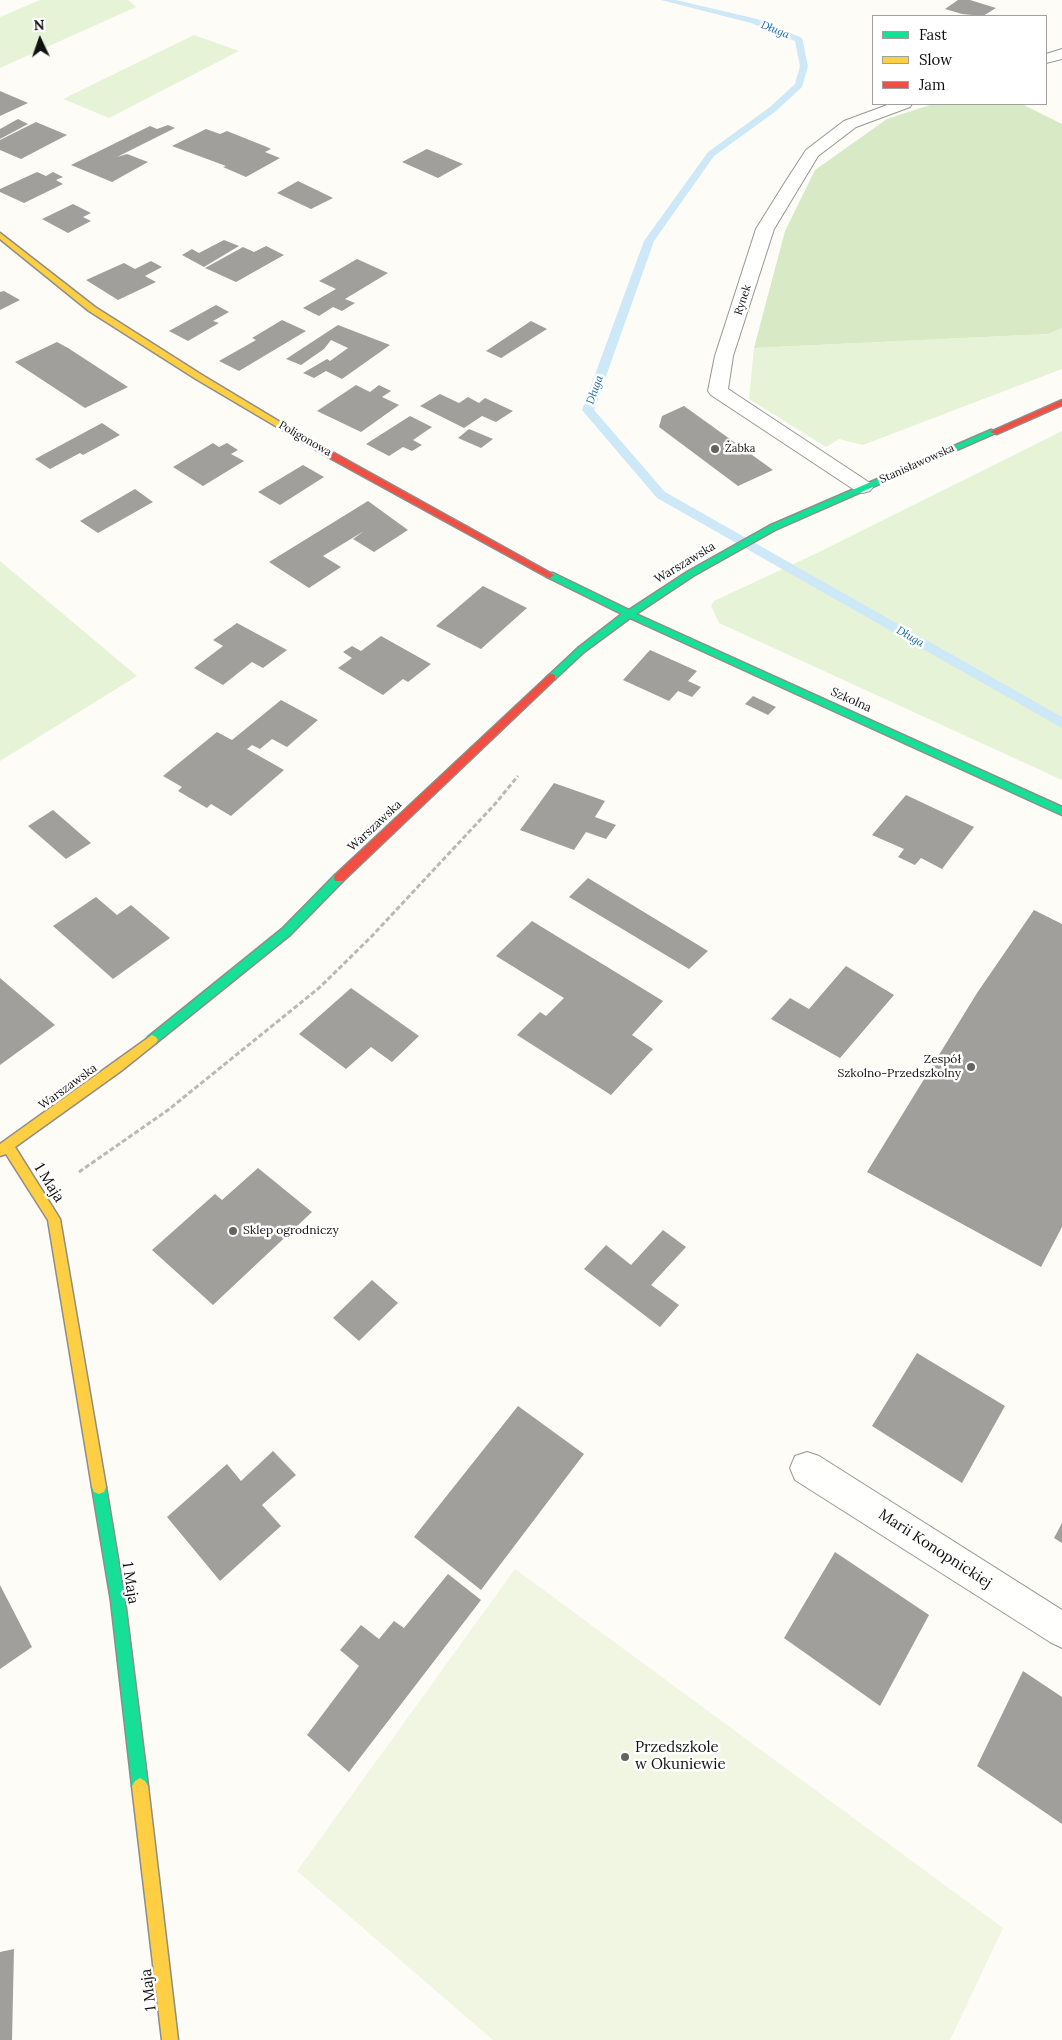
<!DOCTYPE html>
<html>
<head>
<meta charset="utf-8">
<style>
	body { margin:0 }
	#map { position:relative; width:1062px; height:2040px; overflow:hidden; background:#fdfcf7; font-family:Lora,serif }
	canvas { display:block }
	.legend { position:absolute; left:872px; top:15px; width:175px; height:90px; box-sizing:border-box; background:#fff; border:1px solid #a0a0a0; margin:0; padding:6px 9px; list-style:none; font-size:15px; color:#111 }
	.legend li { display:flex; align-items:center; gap:10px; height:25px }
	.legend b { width:25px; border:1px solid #a0a0a0 }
	.north { position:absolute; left:15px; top:15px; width:50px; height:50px; -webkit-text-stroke:4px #fff; paint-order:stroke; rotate:357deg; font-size:14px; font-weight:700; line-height:20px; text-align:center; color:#111 }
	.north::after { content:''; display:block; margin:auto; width:18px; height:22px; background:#111; clip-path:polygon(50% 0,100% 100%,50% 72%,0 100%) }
</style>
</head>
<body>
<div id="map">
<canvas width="1062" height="2040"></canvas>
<ul class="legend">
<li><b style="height:6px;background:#16e098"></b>Fast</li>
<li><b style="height:6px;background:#ffcf43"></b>Slow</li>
<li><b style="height:6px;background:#f24e42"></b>Jam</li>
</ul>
<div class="north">N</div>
</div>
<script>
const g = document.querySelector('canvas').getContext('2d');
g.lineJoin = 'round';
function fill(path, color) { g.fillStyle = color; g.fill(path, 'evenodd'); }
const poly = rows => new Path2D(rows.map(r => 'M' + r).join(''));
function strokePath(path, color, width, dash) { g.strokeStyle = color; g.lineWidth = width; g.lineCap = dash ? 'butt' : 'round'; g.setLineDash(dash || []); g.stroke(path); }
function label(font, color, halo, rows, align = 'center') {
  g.font = font + ' Lora,serif'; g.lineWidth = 5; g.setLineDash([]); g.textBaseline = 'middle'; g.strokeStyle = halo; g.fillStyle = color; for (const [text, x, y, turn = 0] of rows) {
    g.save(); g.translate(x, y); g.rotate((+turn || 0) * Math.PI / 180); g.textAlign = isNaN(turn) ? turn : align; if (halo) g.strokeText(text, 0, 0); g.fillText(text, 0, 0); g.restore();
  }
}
fill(poly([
	[40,0,128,0,136,7,0,68,0,17],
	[194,35,239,51,109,118,63,99],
	[1062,328,1062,369,863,445,839,439,826,447,749,399,754,348,1048,334],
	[1062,431,1062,780,719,623,711,606,714,601,815,554],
	[0,561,137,676,0,761]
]), '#e7f3d7');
fill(poly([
	[933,104,1022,104,1062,124,1062,328,1048,334,754,348,785,231,815,170,887,119]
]), '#d8eac5');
fill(poly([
	[515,1569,1003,1928,950,2040,493,2040,297,1871]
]), '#f0f6e1');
fill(poly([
	[661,0,676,0,757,19,802,38,808,66,802,87,776,111,714,156,654,241,594,410,665,492,1062,717,1062,728,657,498,582,410,644,241,708,152,770,107,795,84,800,66,795,41,751,23,661,0]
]), '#cde8f7');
fill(poly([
	[958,0,970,0,996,8,983,16,962,14,945,9],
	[0,91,28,103,0,116],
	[18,119,28,124,0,139,0,129],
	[36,122,67,135,21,159,0,150,0,140],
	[168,125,175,128,117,157,127,154,148,162,112,182,71,165,150,126,157,129],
	[206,129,220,134,227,131,267,147,271,149,265,152,280,158,246,177,223,167,226,166,172,146],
	[427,149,463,164,438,178,402,162],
	[37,172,46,176,53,172,63,177,56,180,63,184,24,203,0,192,0,189],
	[298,181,333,198,311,209,277,193],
	[73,204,91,213,83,217,91,221,68,233,42,219],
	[224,240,239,246,204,267,182,255,192,249,199,253],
	[266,246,284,255,236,282,205,268,243,247,254,252],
	[357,259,388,273,345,299,355,303,342,311,333,307,319,316,303,308,336,289,319,281],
	[151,261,162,267,145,276,156,282,118,300,86,280,124,263,135,269],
	[4,291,20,300,0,310,0,292],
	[216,305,229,312,213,321,219,323,188,341,169,331],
	[282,320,306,331,239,371,219,361,256,340,252,338],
	[531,321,547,329,501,358,486,351],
	[338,325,390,345,342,379,326,371,314,378,303,373,327,359,330,361,348,348,331,340,324,349,301,365,286,359],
	[57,342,68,348,128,387,85,408,15,362],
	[356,385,370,392,379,385,391,391,382,397,399,405,361,432,317,411],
	[440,394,459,403,468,397,479,403,485,398,513,411,496,422,482,416,464,428,420,406],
	[684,406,773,470,738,486,659,427,662,416],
	[410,416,432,427,413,440,422,445,412,451,403,447,389,456,366,444],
	[102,423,120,435,83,455,80,453,50,469,35,459],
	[469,429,493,439,481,448,458,438],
	[213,443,219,447,227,443,238,450,231,454,244,461,203,486,173,467],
	[303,465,324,477,280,505,258,492],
	[135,489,153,502,98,533,80,521],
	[368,501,408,530,374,552,353,539,364,531,323,556,341,567,309,588,269,562],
	[483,586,527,608,481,649,436,626],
	[237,623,287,650,263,668,252,662,223,685,194,668,223,646,213,640],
	[381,636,431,664,408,682,403,679,383,695,338,668,352,658,343,652,352,646,361,651],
	[650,650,697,671,688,681,701,687,692,697,678,691,669,701,623,680],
	[753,696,776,707,768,715,745,704],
	[281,700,318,720,287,747,272,739,260,749,252,745,247,749,284,770,231,816,211,804,207,808,178,791,182,787,163,776,217,732,232,740],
	[554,783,605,801,595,817,616,825,606,839,586,832,574,850,520,830],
	[906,795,974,827,942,869,921,858,915,865,898,857,904,849,872,835],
	[53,810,91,843,66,859,28,826],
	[588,878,708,951,689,969,569,897],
	[96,897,117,915,131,905,170,938,113,979,53,926],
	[1034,910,1062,924,1062,1227,1041,1267,867,1172,977,993],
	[532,921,663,1001,632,1035,653,1049,611,1095,517,1035,540,1012,546,1016,564,998,496,956],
	[846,966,894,995,840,1058,771,1019,790,998,809,1009],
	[0,978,55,1025,0,1065],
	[351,988,419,1036,392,1062,371,1047,346,1069,299,1034],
	[258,1168,312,1212,213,1305,152,1250,215,1194,222,1200],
	[663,1230,686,1247,651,1285,679,1305,660,1327,584,1269,606,1245,631,1265],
	[372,1280,398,1303,359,1341,333,1318],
	[917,1353,1005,1406,962,1483,872,1426],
	[518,1406,584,1454,481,1590,414,1537],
	[273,1451,296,1475,262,1505,281,1526,220,1581,167,1517,227,1464,241,1481],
	[1062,1523,1062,1543,1054,1538],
	[835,1552,929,1615,880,1706,784,1638],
	[448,1574,481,1600,349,1772,307,1735,359,1666,340,1650,361,1625,379,1639,394,1621,404,1628],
	[0,1585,32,1647,0,1669],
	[1023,1671,1062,1697,1062,1824,977,1766],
	[14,1949,12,2040,0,2040,0,1952]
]), '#a19f9c');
const street = poly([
	[1062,49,1062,59,1046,63,1046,54,1062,49],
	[890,104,912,104,910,107,856,127,818,156,774,229,733,356,728,389,870,483,873,487,870,491,863,493,856,491,711,395,708,391,715,356,756,229,784,184,806,150,844,121,890,104],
	[807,1452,819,1456,1062,1610,1062,1648,1050,1642,795,1480,790,1468,795,1456,807,1452]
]);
const fast = poly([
	[991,430,998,432,775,530,693,576,636,614,1062,807,1062,815,630,618,584,652,555,679,549,679,547,677,578,648,622,614,547,577,547,573,553,573,629,610,687,572,769,526,991,430],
	[339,874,344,878,343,881,290,935,156,1043,148,1043,146,1040,148,1037,282,929,335,875,339,874],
	[99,1480,104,1482,106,1487,125,1601,148,1786,145,1791,140,1794,135,1791,132,1786,111,1601,92,1487,94,1482,99,1480]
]);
const slow = poly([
	[0,233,95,307,202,375,335,455,334,457,328,457,196,379,89,311,0,239,0,233],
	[152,1035,156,1037,158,1040,156,1043,121,1071,15,1147,60,1219,106,1487,104,1492,99,1494,94,1492,92,1487,48,1220,6,1154,0,1156,0,1144,152,1035],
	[140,1778,145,1781,148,1786,178,2040,162,2040,132,1786,135,1781,140,1778]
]);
const jam = poly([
	[1062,400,1062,405,997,434,990,432,1062,400],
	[328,453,334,453,554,575,550,578,547,577,328,457,328,453],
	[552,674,555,675,555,679,343,881,335,881,334,878,335,875,549,675,552,674]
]);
strokePath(street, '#979795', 2);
strokePath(fast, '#8e8d8b', 3);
strokePath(slow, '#8e8d8b', 3);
strokePath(jam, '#8e8d8b', 3);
strokePath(poly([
	[79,1172,168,1110,319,988,371,937,495,804,518,776]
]), '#b9b9b8', 3, [5, 2.5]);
fill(street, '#fffffe');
fill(fast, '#16e098');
fill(slow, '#ffcf43');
fill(jam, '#f24e42');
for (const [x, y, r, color] of [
	[715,449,5,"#646362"],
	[971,1067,5,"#646362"],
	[233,1231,5,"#646362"],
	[625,1757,5,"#646362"]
]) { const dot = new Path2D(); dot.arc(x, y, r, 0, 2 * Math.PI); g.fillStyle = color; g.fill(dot); strokePath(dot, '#fff', 2); }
label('italic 11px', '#1768a6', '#fff', [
	["Długa",775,30,22],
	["Długa",595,390,-70],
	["Długa",910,637,30]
]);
label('11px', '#111', '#fff', [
	["Rynek",743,300,-72],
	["Poligonowa",305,439,30],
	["Stanisławowska",917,464,-24]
]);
label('11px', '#111', '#fff', [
	["Żabka",725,449]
], 'left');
label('12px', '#111', '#fff', [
	["Warszawska",685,563,-31],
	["Szkolna",851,700,24],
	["Warszawska",375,826,-43],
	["Warszawska",68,1087,-36]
]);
label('12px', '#111', '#fff', [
	["Zespół",961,1060],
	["Szkolno-Przedszkolny",961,1074],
	["Sklep ogrodniczy",243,1231,"left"]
], 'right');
label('15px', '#111', '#fff', [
	["1 Maja",49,1183,58],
	["Marii Konopnickiej",935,1549,33],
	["1 Maja",130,1583,81],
	["1 Maja",149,1990,-97]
]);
label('15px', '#111', '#fff', [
	["Przedszkole",635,1748],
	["w Okuniewie",635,1765]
], 'left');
</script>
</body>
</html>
